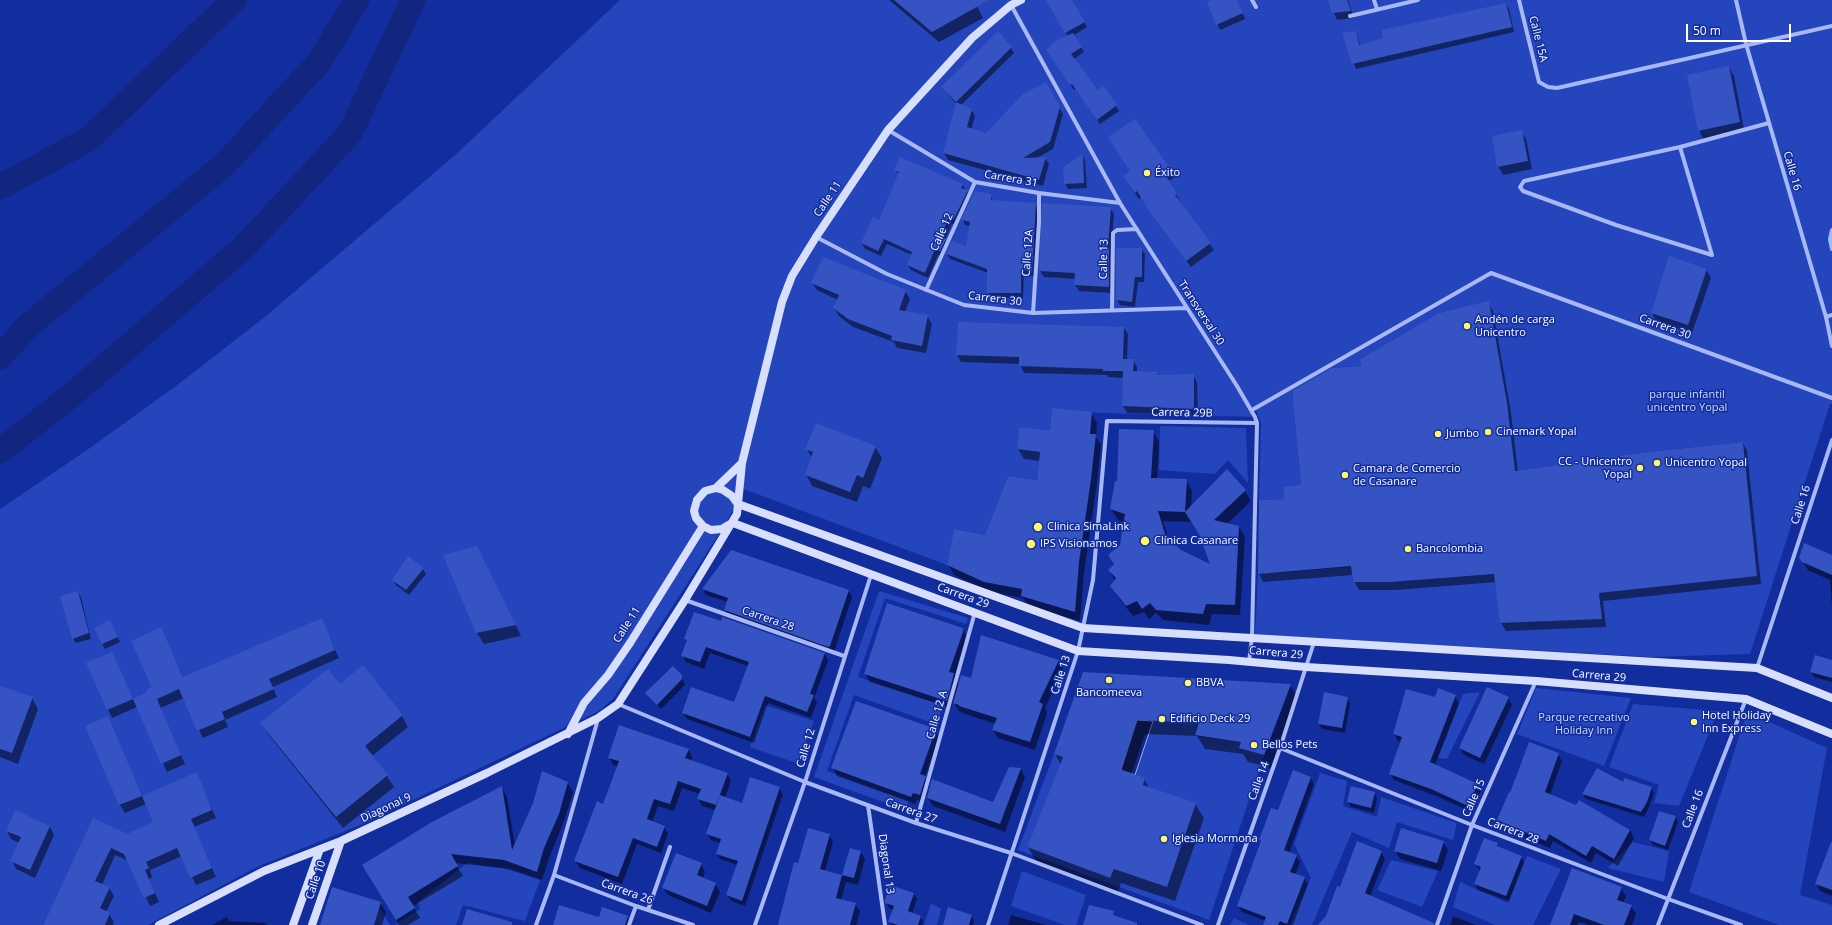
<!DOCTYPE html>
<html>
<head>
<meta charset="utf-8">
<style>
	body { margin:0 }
	#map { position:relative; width:1832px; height:925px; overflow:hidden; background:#122d9e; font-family:"Open Sans",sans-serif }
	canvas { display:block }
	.scale { position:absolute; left:1686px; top:24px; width:105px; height:18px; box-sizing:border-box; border:2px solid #fff; border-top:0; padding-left:5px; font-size:12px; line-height:14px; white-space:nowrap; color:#fff; -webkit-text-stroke:3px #122d9e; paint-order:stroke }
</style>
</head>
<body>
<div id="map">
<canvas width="1832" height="925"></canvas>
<div class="scale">50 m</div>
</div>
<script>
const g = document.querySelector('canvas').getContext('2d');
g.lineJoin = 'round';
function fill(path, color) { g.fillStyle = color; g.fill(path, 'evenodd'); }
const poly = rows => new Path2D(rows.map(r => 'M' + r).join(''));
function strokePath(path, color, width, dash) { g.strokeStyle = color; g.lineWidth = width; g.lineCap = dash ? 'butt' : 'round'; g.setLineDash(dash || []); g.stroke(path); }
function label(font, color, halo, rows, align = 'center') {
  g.font = font + ' "Open Sans",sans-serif'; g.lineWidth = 3; g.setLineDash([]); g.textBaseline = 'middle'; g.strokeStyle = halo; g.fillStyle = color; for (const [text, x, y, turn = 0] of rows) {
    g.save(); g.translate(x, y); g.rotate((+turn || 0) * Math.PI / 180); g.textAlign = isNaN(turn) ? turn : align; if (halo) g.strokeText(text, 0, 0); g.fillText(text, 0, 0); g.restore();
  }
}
fill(poly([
	[620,0,1832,0,1832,404,1830,404,1750,654,1651,657,1255,635,1258,574,1351,567,1353,582,1392,582,1494,574,1501,623,1602,619,1599,593,1757,575,1743,442,1639,453,1515,471,1507,403,1489,302,1439,313,1360,359,1361,366,1332,368,1292,391,1301,484,1283,487,1284,499,1259,500,1261,423,1256,410,1252,410,1255,417,1102,413,1052,409,1050,430,1019,427,1017,449,1040,452,1037,480,1008,476,985,535,954,529,947,565,741,488,738,501,726,523,613,699,599,711,365,823,259,866,148,925,0,925,0,509,87,450,176,386,266,316,454,156],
	[1160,426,1246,428,1248,483,1228,460,1215,474,1159,470],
	[879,591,968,618,966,624,885,598,858,677,942,705,938,725,854,695,827,771,909,801,905,810,814,777],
	[1536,688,1631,698,1604,766,1517,734],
	[1480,692,1447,759,1438,758,1463,694],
	[1633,704,1718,711,1679,806,1654,803,1659,785,1609,767],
	[765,705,814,721,799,764,750,747],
	[1747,712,1827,748,1800,895,1832,905,1832,925,1779,925,1689,892],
	[1153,721,1199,723,1196,736,1241,742,1239,748,1264,755,1209,920,1018,850,1054,754,1063,757,1027,847,1110,878,1145,779,1135,775],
	[1320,773,1347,781,1343,806,1377,817,1381,797,1457,823,1453,840,1397,822,1389,848,1352,832,1312,925,1290,925,1311,878,1294,844],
	[1633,842,1669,851,1664,882,1608,868],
	[1527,856,1561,869,1533,925,1495,925,1453,907,1460,882,1508,903],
	[1391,860,1438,871,1422,907,1377,890],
	[467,863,503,868,540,880,525,921,463,905,456,925,395,925,420,909,418,902],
	[1022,871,1086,895,1076,925,1065,925,1011,906],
	[377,903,390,925,370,925],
	[931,903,941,909,937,925,924,925],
	[1234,918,1248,925,1230,925]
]), '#2445bc');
const water = poly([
	[1137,720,1153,721,1135,775,1121,770,1137,720]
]);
fill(water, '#12267f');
strokePath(water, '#9aaff8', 1);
fill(poly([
	[889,0,974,0,983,18,939,42],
	[1054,0,1071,0,1087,27,1074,35,1084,52,1074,59,1098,91,1104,87,1119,111,1100,124,1076,88,1074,90,1051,56,1068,36,1049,3],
	[1216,0,1237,0,1245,19,1220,30,1209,3],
	[1329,0,1348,0,1354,18,1337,20],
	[1506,4,1509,9,1514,32,1356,69,1343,34,1356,32,1360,45],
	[1011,48,1014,53,961,105,971,109,975,116,971,130,987,134,1045,83,1063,114,1053,149,1037,158,1045,158,1049,164,1043,186,948,160,944,153,956,104,942,87],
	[1729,67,1734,76,1744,130,1703,139,1699,130],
	[1135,121,1174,178,1168,181,1180,201,1179,201,1214,250,1191,267,1156,221,1142,197,1139,199,1128,183,1131,172],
	[1521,131,1526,139,1532,169,1503,175,1498,166],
	[1083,155,1085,160,1087,188,1068,189,1065,183],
	[896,170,962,184,970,196,958,225,952,224,945,240,948,245,943,257,938,255,928,278,911,270,908,265,912,255,887,244,881,256,865,249,862,243,879,221,899,175],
	[975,192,990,195,993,201,1035,204,1038,209,1035,276,1024,275,1023,298,991,298,988,293,988,273,950,259,947,254,966,247,971,226,965,225,963,220],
	[1110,208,1114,214,1111,252,1112,293,1079,291,1075,285,1076,279,1044,277,1040,271],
	[1141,249,1145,254,1144,282,1138,282,1135,307,1120,305,1117,300],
	[1670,258,1706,269,1711,278,1692,333,1656,322,1652,313],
	[812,283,905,291,910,299,905,312,927,316,932,324,926,353,897,348,894,342,853,327,839,316,834,308,838,300,817,290],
	[1488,303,1493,311,1511,412,1518,472,1743,443,1747,451,1761,584,1603,601,1606,627,1506,631,1501,623,1496,582,1397,590,1359,590,1354,581,1353,575,1263,582,1259,574,1285,499,1302,485,1362,367],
	[958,323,1124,328,1128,334,1127,360,1133,360,1137,367,1137,372,1157,373,1158,376,1193,375,1197,382,1198,415,1127,413,1123,406,1124,378,1108,377,1107,375,1024,373,1020,364,961,362,957,355],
	[1091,413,1097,423,1096,437,1101,445,1096,490,1084,573,1080,621,1028,606,1023,598,991,592,954,575,948,564,986,536,1038,481,1040,461,1024,459,1018,449,1020,428,1051,431],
	[1153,431,1159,442,1157,479,1186,480,1192,491,1191,507,1245,491,1251,501,1227,524,1239,527,1245,537,1240,615,1212,614,1209,625,1163,620,1156,613,1149,619,1144,612,1133,616,1118,597,1111,586,1115,581,1109,570,1114,565,1109,555,1121,545,1124,522,1118,520,1111,509,1118,482],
	[1163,521,1192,522,1201,536,1212,566,1181,551,1169,541],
	[875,447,882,458,870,489,863,486,857,502,812,486,806,474,812,458,807,449],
	[1832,556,1832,607,1830,580,1808,570,1800,558],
	[483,559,521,636,484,644,477,633],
	[423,569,426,574,409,595,396,585,393,580],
	[703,589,849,591,852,597,834,652,729,617,725,610,728,602,706,595],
	[78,592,81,597,91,639,76,643,73,638],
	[321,619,339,658,273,687,277,697,225,720,228,727,203,738,184,698,160,708,185,764,167,772,137,707,112,718,87,664,111,653,133,700,146,694,152,686,161,629,184,678],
	[721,622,825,654,828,661,814,698,817,702,811,718,768,703,754,743,687,719,683,713,734,704,748,666,710,653,704,669,686,662,682,655,687,642,685,639],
	[113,627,120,642,105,649,102,644],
	[962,628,967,637,955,677,959,684,971,679,982,636,1059,661,1063,669,1045,708,1047,713,1035,750,998,738,993,730,996,724,965,714,959,711,953,701,951,708,870,682,865,674],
	[1832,662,1832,682,1814,677,1811,671],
	[1083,673,1290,685,1298,699,1272,768,1248,762,1243,754,1205,749,1197,736,1145,734,1131,775,1144,779,1150,789,1195,804,1204,818,1175,901,1121,883,1118,892,1036,861,1028,847,1061,765,1055,754],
	[681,675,685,685,661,709,647,693],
	[340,685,402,716,408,727,372,756,387,776,394,787,343,828,268,734,261,723],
	[0,687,32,698,38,709,18,764,0,757],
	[1455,696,1459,703,1435,765,1477,784,1481,791,1472,812,1436,796,1394,780,1390,773,1401,742,1398,741,1394,734,1435,698],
	[1347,698,1350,703,1345,733,1322,729,1319,724],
	[1508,698,1512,705,1484,764,1464,755,1460,748],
	[108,717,142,797,196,774,216,818,194,827,216,877,196,885,182,856,150,870,152,877,149,879,159,902,150,906,129,861,115,855,102,885,109,888,114,896,106,912,109,914,114,922,113,925,43,925,93,819,134,838,154,823,146,804,125,813,120,805,87,726],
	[935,730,939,738,925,777,929,785,924,802,917,800,915,804,837,776,833,768],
	[688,749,692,757,691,761,727,773,731,781,725,798,742,804,779,788,783,794,745,906,731,901,727,895,738,865,720,859,717,854,721,843,711,840,707,834,715,810,702,806,698,799,700,794,682,788,674,811,658,806,652,822,664,827,668,834,661,853,637,844,622,884,580,868,575,861,603,805,618,766,613,765,609,757],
	[1558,754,1562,761,1550,795,1576,806,1579,801,1630,830,1634,838,1618,866,1596,853,1591,863,1553,841,1550,848,1502,828,1498,820,1511,794],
	[1021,769,1025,777,1005,832,933,806,928,798,993,804],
	[1311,778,1314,784,1289,853,1296,856,1300,862,1295,875,1304,878,1308,884,1293,925,1264,925,1266,921,1242,912,1238,906,1262,843,1260,840,1278,812],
	[567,782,573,792,563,824,549,858,542,880,510,869,455,863,463,876,413,906,420,918,408,925,399,925,369,874,502,788,507,797,515,846],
	[1623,784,1651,788,1654,793,1649,807,1644,817,1586,799,1583,794],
	[1374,793,1377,798,1374,813,1351,807,1348,802],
	[15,812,50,827,54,835,35,878,16,869,12,861,20,843,11,839,7,831],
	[1675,817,1678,822,1668,850,1653,845,1650,840],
	[829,835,833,842,825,871,843,876,850,849,861,852,865,859,858,885,846,882,841,900,855,904,860,911,856,925,779,925,798,864],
	[1443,842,1448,850,1441,871,1400,859,1395,850],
	[1497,844,1500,849,1521,856,1524,862,1509,901,1478,890,1475,884,1480,870,1475,864],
	[1381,852,1385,859,1370,896,1434,925,1319,925,1327,916,1340,888],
	[1832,853,1832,896,1820,891,1816,883],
	[701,864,705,872,703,878,715,884,720,892,711,913,668,895,663,888],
	[891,886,914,894,917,899,912,914,920,916,923,922,922,925,891,925,889,922,894,910,890,909,886,903],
	[1621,888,1626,896,1623,903,1631,906,1636,914,1632,925,1588,925,1579,922,1578,925,1552,925],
	[380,902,386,912,382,925,322,925],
	[971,915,974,921,973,925,944,925],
	[1011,915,1046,925,1008,925],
	[1453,916,1476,925,1450,925],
	[227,917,229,921,265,923,267,925,212,925],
	[627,917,631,925,553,925,600,918]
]), '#0007');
strokePath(poly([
	[0,187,89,139,234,0],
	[0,357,28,326,225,164,319,62,357,0],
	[0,451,68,398,244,247,350,133,413,0]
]), '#12267f', 25);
fill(poly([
	[894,0,989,0,932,32],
	[1046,0,1072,0,1085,22,1065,33],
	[1213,0,1237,0,1243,13,1216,25,1207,2],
	[1328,0,1347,0,1351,11,1332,13],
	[1506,3,1512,27,1352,64,1342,33,1356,31,1359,45,1383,38,1382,30],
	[998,31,1012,47,956,102,941,87],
	[1073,33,1082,47,1071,54,1098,90,1104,86,1117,105,1097,120,1072,84,1070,85,1046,50,1057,40],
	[1729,66,1740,122,1698,131,1687,75],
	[1046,82,1060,107,1050,142,1023,158,1046,157,1039,180,943,153,956,102,972,109,967,127,986,133,1023,94],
	[1135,119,1171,170,1165,174,1177,194,1175,195,1211,243,1186,261,1151,214,1137,191,1135,193,1123,176,1130,171,1108,137],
	[1522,130,1528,161,1497,167,1492,136],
	[1083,154,1084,183,1064,184,1063,167],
	[900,157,963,184,961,188,968,190,954,219,948,218,941,237,946,239,940,251,935,249,925,273,907,265,912,252,884,239,878,251,861,243,873,217,879,220,899,172,894,170],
	[975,191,991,194,991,200,1036,203,1032,271,1021,270,1021,293,987,293,987,269,946,254,952,241,966,246,970,222,961,220],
	[1042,203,1111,207,1108,248,1109,248,1109,287,1074,285,1075,273,1039,271],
	[1116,248,1142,248,1142,277,1135,277,1132,302,1116,300],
	[1669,256,1707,269,1688,325,1651,313],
	[823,257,906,290,899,310,928,315,922,346,891,340,892,336,848,319,833,308,839,295,811,283],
	[1489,301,1507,403,1515,471,1639,453,1743,442,1757,576,1599,593,1602,619,1500,623,1494,574,1391,582,1353,582,1351,566,1258,574,1259,500,1284,499,1283,487,1301,484,1292,391,1332,368,1361,366,1360,359,1439,313],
	[958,322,1124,327,1123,359,1134,359,1133,371,1157,372,1157,375,1194,374,1194,409,1122,406,1123,371,1103,371,1103,369,1019,366,1019,357,956,355],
	[1052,408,1092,412,1090,434,1096,434,1091,479,1079,562,1075,612,1021,596,1022,589,984,582,947,565,954,529,985,535,1008,476,1037,480,1040,452,1017,449,1019,427,1050,430],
	[816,423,876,446,863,478,857,475,850,492,805,475,813,452,805,449],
	[1119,429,1154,430,1151,478,1187,479,1185,512,1227,469,1246,490,1214,520,1239,526,1235,605,1206,604,1203,614,1156,610,1150,603,1142,609,1137,601,1126,606,1110,586,1116,578,1108,570,1114,564,1108,555,1120,545,1125,514,1110,509,1115,481,1117,481],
	[1158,511,1185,512,1199,534,1210,564,1181,550,1166,537],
	[1804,543,1832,555,1832,575,1802,562,1799,558],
	[477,546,516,625,476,633,443,555],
	[731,550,849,590,830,646,828,647,724,610,728,598,702,589],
	[408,556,424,568,406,590,392,580],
	[78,591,89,633,72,639,60,596],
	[887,603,963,628,963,632,949,672,954,673,947,701,864,674],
	[694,612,721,621,722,617,825,653,810,694,814,695,807,712,765,696,750,737,682,713,691,687,734,702,749,662,706,647,700,662,681,656,687,640,684,639],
	[322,618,335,650,269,679,274,689,222,712,225,719,197,731,179,689,157,699,181,755,161,764,133,699,145,693,151,686,131,641,161,627,183,677],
	[110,620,118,637,102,644,94,628],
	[981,635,1059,660,1039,702,1043,704,1030,742,992,730,997,718,959,706,959,705,953,703,961,675,971,678],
	[112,652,133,699,107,710,86,663],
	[1815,655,1832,660,1832,678,1810,672],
	[363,665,403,715,365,746,388,775,336,817,260,723,328,669,340,684],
	[673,666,682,675,682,679,657,705,645,693],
	[1083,672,1291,684,1264,755,1239,748,1241,742,1195,735,1199,723,1137,720,1121,770,1145,778,1143,785,1196,803,1167,887,1114,869,1110,878,1027,847,1063,757,1054,754],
	[0,686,33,697,12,753,0,749],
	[1487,687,1509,697,1480,758,1459,748],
	[1438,688,1456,695,1430,762,1478,784,1468,806,1431,789,1389,774,1402,737,1393,734,1406,689,1435,697],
	[1324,692,1348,697,1342,728,1318,724],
	[856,701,936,729,920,774,926,776,920,795,913,793,911,797,831,768],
	[108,716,142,796,119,805,85,726],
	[619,725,689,749,685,758,728,773,716,805,697,799,701,789,678,781,670,804,654,799,647,819,665,826,657,847,633,838,618,877,574,861,597,801,603,804,619,761,608,758],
	[1529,742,1559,753,1545,792,1576,805,1579,800,1630,830,1614,859,1592,846,1586,856,1549,834,1546,841,1497,820,1509,792,1510,793],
	[1009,767,1021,768,1000,824,927,798,932,779,993,802],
	[1597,768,1623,782,1624,778,1652,787,1647,802,1641,812,1582,794],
	[1293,770,1311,777,1284,850,1297,855,1290,872,1305,877,1287,924,1280,921,1278,925,1263,925,1266,917,1237,906,1261,841,1259,840,1271,808,1278,810],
	[542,771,568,782,559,814,544,848,537,872,504,860,451,854,458,866,408,897,415,908,396,920,362,865,432,822,502,786,512,850,533,803],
	[197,772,212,810,191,819,212,868,190,878,177,848,146,862,149,868,145,870,155,893,144,898,124,854,111,848,95,881,110,887,100,908,110,913,105,925,43,925,93,818,132,836,130,832,153,822,142,796],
	[750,777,780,787,742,901,726,895,738,861,716,854,721,839,706,834,720,795,742,803],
	[1351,786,1375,792,1371,808,1347,802],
	[15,810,50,826,30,870,10,861,21,837,6,831],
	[1659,811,1676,816,1665,846,1649,840],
	[808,828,830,834,820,869,842,875,850,848,861,851,854,878,842,875,836,898,856,903,850,925,778,925,794,862,798,863],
	[1401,828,1444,841,1437,863,1394,851],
	[1484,838,1498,843,1497,846,1522,856,1506,896,1474,884,1481,867,1474,864],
	[1357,841,1382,851,1365,893,1434,923,1434,925,1318,925,1326,916,1337,886,1340,887],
	[1831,842,1832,842,1832,890,1815,884],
	[676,853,702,863,697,875,716,883,707,906,662,888],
	[1572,868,1622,887,1617,900,1632,905,1624,925,1604,925,1574,914,1570,925,1550,925],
	[890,885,914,893,908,911,921,916,918,925,898,925,888,922,894,906,885,903,885,900],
	[332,887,381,902,374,925,320,925],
	[559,905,599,917,602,907,628,916,625,925,553,925],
	[1089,905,1114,911,1113,915,1137,923,1137,925,1083,925],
	[948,907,972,915,969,925,943,925],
	[467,909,512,922,512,925,462,925]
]), '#3653c4');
strokePath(poly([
	[1252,0,1256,7],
	[1374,0,1377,9],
	[1519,0,1539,82,1548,87,1557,88,1832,26],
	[1736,0,1746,44,1826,317,1832,346],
	[1011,5,1120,203,1237,386,1255,417,1257,423,1252,637,1249,662],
	[1350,16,1418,0],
	[888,130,975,182,1039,193,1120,203],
	[1680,147,1712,255],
	[1832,230,1830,239,1832,249],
	[816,237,887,274,964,305,1033,313,1187,308],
	[1712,255,1616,225,1523,191,1520,187,1524,181,1680,147,1769,123],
	[926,290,975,182],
	[1112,310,1113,233,1117,230,1137,229],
	[1033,313,1039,222,1039,193],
	[1826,317,1832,315],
	[1252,410,1491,273,1832,398],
	[685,600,844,656],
	[1757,668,1832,440],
	[618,704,805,782,916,823,1011,853,1202,925],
	[1280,748,1472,825,1668,899,1741,925],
	[868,805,885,925],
	[916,823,975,612],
	[554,875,636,906,693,925],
	[648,910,670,847],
	[536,925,554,875,598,719],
	[629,925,636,906],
	[755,925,805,782,871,575],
	[988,925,1078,651,1093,580,1107,421,1257,423],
	[1218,925,1280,748,1314,642],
	[1437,925,1472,825,1536,681],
	[1658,925,1746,699]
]), '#a8b8f4', 4);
strokePath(poly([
	[716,488,742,463],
	[738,504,1083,628,1757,668,1832,698],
	[733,523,1078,651,1229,660,1306,667,1536,681,1746,699,1832,734],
	[703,526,711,530,722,529,732,523],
	[568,734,584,703,608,675,630,643,703,526,696,518,694,511,697,500,705,491,716,488,723,490,732,496,738,504],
	[159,925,264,871,341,841,487,773,598,718,618,704,685,600,737,514,742,463,782,302,792,276,816,237,888,130,972,38,1011,5,1021,0],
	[293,925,320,849],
	[312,925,341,841]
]), '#d8dffd', 8);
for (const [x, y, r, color] of [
	[1147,173,4,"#fff86c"],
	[1467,326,4,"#fff86c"],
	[1488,432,4,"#fff86c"],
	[1438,434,4,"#fff86c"],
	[1657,463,4,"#fff86c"],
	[1640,468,4,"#fff86c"],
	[1345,475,4,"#fff86c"],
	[1038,527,5,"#fff86c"],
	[1145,541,5,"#fff86c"],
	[1031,544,5,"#fff86c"],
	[1408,549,4,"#fff86c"],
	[1109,680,4,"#fff86c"],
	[1188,683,4,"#fff86c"],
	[1162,719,4,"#fff86c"],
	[1694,722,4,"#fff86c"],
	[1254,745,4,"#fff86c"],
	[1164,839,4,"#fff86c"]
]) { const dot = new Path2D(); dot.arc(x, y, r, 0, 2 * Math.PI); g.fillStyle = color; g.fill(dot); strokePath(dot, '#122d9e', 1.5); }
label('11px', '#fff', '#122d9e', [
	["Calle 15A",1538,39,76],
	["Calle 16",1792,171,74],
	["Carrera 31",1011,179,10],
	["Calle 11",828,199,-56],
	["Calle 12",942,232,-66],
	["Calle 12A",1028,253,-86],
	["Calle 13",1104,259,-89],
	["Carrera 30",995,299,7],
	["Transversal 30",1201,313,57],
	["Carrera 30",1665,327,20],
	["Carrera 29B",1182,413,1],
	["Calle 16",1801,505,-72],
	["Carrera 29",963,596,20],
	["Carrera 28",768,619,19],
	["Calle 11",627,625,-57],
	["Carrera 29",1276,653,5],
	["Calle 13",1061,675,-72],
	["Carrera 29",1599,676,5],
	["Calle 12 A",937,715,-74],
	["Calle 12",806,748,-73],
	["Calle 14",1259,781,-70],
	["Calle 15",1474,798,-66],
	["Diagonal 9",386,808,-25],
	["Calle 16",1693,809,-69],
	["Carrera 27",911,811,20],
	["Carrera 28",1513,831,21],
	["Diagonal 13",886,864,82],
	["Calle 10",316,880,-71],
	["Carrera 26",627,892,20]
]);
label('11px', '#fff', '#122d9e', [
	["Éxito",1155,173],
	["Andén de carga",1475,320],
	["Unicentro",1475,333],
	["Cinemark Yopal",1496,432],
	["Jumbo",1446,434],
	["CC - Unicentro",1632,462,"right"],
	["Yopal",1632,475,"right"],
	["Unicentro Yopal",1665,463],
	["Camara de Comercio",1353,469],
	["de Casanare",1353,482],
	["Clinica SimaLink",1047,527],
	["Clínica Casanare",1154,541],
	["IPS Visionamos",1040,544],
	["Bancolombia",1416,549],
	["BBVA",1196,683],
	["Bancomeeva",1109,693,"center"],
	["Hotel Holiday",1702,716],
	["Inn Express",1702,729],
	["Edificio Deck 29",1170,719],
	["Bellos Pets",1262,745],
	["Iglesia Mormona",1172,839]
], 'left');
label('11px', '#d1dafe', '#122d9e', [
	["parque infantil",1687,395],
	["unicentro Yopal",1687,408],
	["Parque recreativo",1584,718],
	["Holiday Inn",1584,731]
]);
</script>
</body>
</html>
